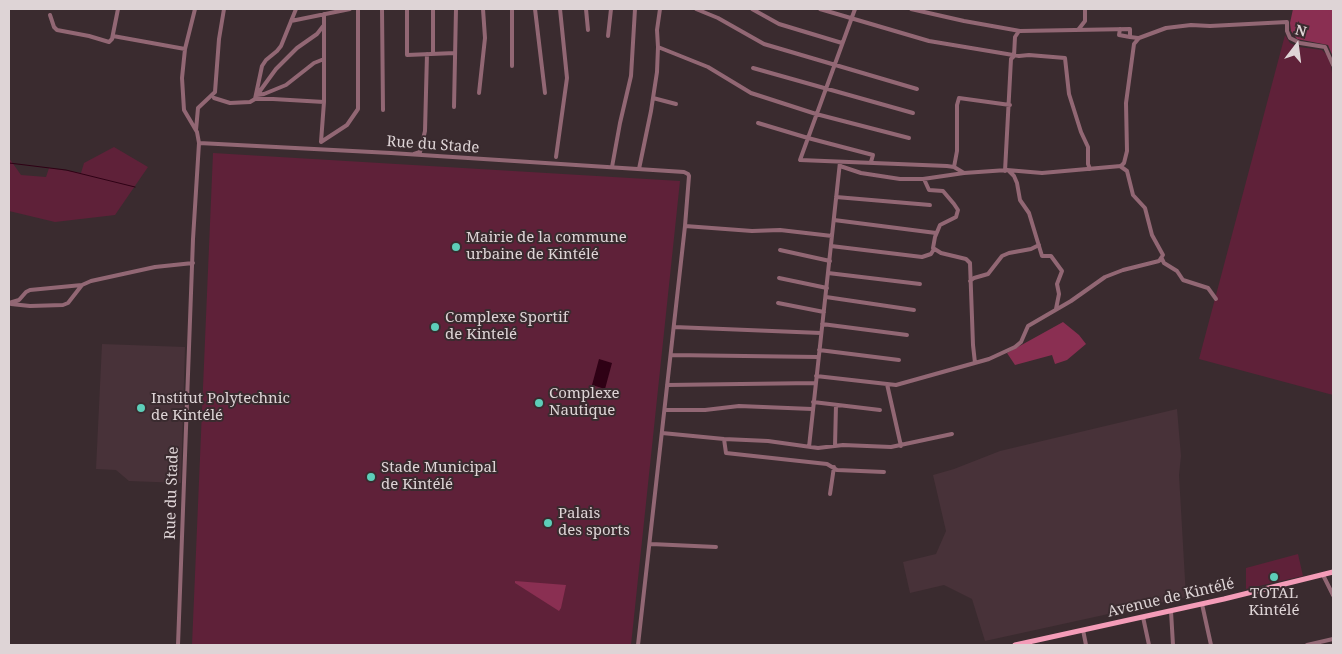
<!DOCTYPE html>
<html>
<head>
<meta charset="utf-8">
<style>
	body { margin:0 }
	#map { position:relative; width:1342px; height:654px; overflow:hidden; background:#3a2b2f; font-family:"Noto Serif",serif }
	canvas { display:block }
	.frame { position:absolute; inset:0; border:10px solid #ded4d6; pointer-events:none }
	.north { position:absolute; left:1272px; top:20px; width:50px; height:50px; -webkit-text-stroke:4px #3a2b2f; paint-order:stroke; rotate:15deg; font-size:14px; font-weight:700; line-height:20px; text-align:center; color:#ded4d6 }
	.north::after { content:''; display:block; margin:auto; width:18px; height:22px; background:#ded4d6; clip-path:polygon(50% 0,100% 100%,50% 72%,0 100%) }
</style>
</head>
<body>
<div id="map">
<canvas width="1342" height="654"></canvas>
<div class="frame"></div>
<div class="north">N</div>
</div>
<script>
const g = document.querySelector('canvas').getContext('2d');
g.lineJoin = 'round';
function fill(path, color) { g.fillStyle = color; g.fill(path, 'evenodd'); }
const poly = rows => new Path2D(rows.map(r => 'M' + r).join(''));
function strokePath(path, color, width, dash) { g.strokeStyle = color; g.lineWidth = width; g.lineCap = dash ? 'butt' : 'round'; g.setLineDash(dash || []); g.stroke(path); }
function label(font, color, halo, rows, align = 'center') {
  g.font = font + ' "Noto Serif",serif'; g.lineWidth = 4; g.setLineDash([]); g.textBaseline = 'middle'; g.strokeStyle = halo; g.fillStyle = color; for (const [text, x, y, turn = 0] of rows) {
    g.save(); g.translate(x, y); g.rotate((+turn || 0) * Math.PI / 180); g.textAlign = isNaN(turn) ? turn : align; if (halo) g.strokeText(text, 0, 0); g.fillText(text, 0, 0); g.restore();
  }
}
fill(poly([
	[102,344,185,347,181,483,129,481,116,470,96,469],
	[1177,409,1181,456,1179,475,1186,597,985,641,972,599,944,585,910,593,903,562,936,554,946,531,933,475,954,469,1000,451]
]), '#483239');
fill(poly([
	[1285,35,1290,43,1299,47,1322,50,1327,55,1331,66,1333,79,1333,395,1199,359],
	[114,147,148,167,115,215,55,222,9,211,9,158,21,175,46,177,49,168,81,173,84,163],
	[213,153,680,181,631,645,192,645],
	[1298,554,1303,576,1246,589,1246,568]
]), '#5f2139');
fill(poly([
	[1293,9,1333,9,1333,57,1328,45,1297,39,1291,31,1290,23],
	[1063,322,1079,335,1086,344,1067,360,1055,364,1052,355,1015,365,1007,353],
	[515,581,566,585,561,608,559,611,515,583]
]), '#8a2f52');
fill(poly([
	[599,359,612,363,605,389,592,385]
]), '#2f0115');
strokePath(poly([
	[9,163,66,170,135,187]
]), '#2f0115', 1);
strokePath(poly([
	[382,9,383,110],
	[407,9,407,55,455,53],
	[433,9,433,53],
	[512,9,512,66],
	[535,9,545,93],
	[586,9,588,30],
	[696,9,718,18,764,44,917,89],
	[752,9,779,24,842,43],
	[820,9,929,41,1019,56,1029,55,1065,58,1069,94,1081,132,1088,147,1088,164,1090,169],
	[855,9,800,160,947,166,954,167,964,173,1007,170,1042,173,1121,166,1124,163,1127,151,1126,103,1134,44,1139,38,1166,28,1191,25,1210,26,1287,22,1287,31,1290,38,1300,43,1325,47,1333,65],
	[911,9,964,21,1020,31,1130,29,1130,37,1138,38],
	[50,15,54,27,57,30,89,36,109,42,112,39,118,9],
	[291,21,350,9],
	[1120,29,1119,35,1130,37],
	[1078,30,1085,21,1085,9],
	[113,36,185,49],
	[608,36,611,9],
	[658,47,708,67,751,93,816,114,909,138],
	[753,68,913,113],
	[479,93,485,38,483,9],
	[257,95,276,69,297,48,317,34,324,25],
	[257,95,264,94,286,85,314,63,324,59],
	[214,98,230,103,250,102,255,99,262,66,266,60,277,51,281,46,296,9],
	[653,98,676,104],
	[255,99,273,99,324,102],
	[454,107,456,9],
	[758,123,808,138,873,155,871,162],
	[196,130,198,108,215,92,219,39,224,9],
	[321,142,347,125,358,109,358,9],
	[321,142,324,102,324,14],
	[199,143,391,153,684,172,688,174,689,176,685,226,638,645],
	[414,154,420,152,425,131,427,54],
	[556,157,567,78,560,9],
	[840,166,861,173,900,179,923,179,964,173],
	[612,167,620,123,631,76,635,9],
	[954,167,957,151,957,105,959,98,1010,105],
	[639,169,651,111,657,72,658,47,657,30,660,9],
	[1005,171,1011,59,1014,56,1015,37,1019,31],
	[1009,171,1014,176,1017,183,1020,200,1029,213,1042,256,1051,256,1062,271,1057,284,1059,294,1056,309],
	[924,179,929,190,943,191,954,204,958,210,956,217,940,225,935,237,933,248,941,253,966,259,970,263,973,345,975,363],
	[836,197,930,205],
	[834,220,936,233],
	[685,226,752,231,780,230,832,236],
	[831,246,922,257,931,254,934,249],
	[780,250,830,261],
	[1162,259,1164,263,1177,271,1183,280,1208,288,1216,299],
	[828,273,920,284],
	[779,278,827,288],
	[970,281,974,278,988,274,1002,256,1009,253,1031,249,1039,245],
	[826,297,914,310],
	[9,303,19,300,26,292,30,290,82,285,91,281,155,267,193,263],
	[778,303,824,312],
	[11,304,30,306,63,305,68,303,82,285],
	[822,324,907,335],
	[674,327,821,333],
	[819,350,899,360],
	[671,355,818,357],
	[816,376,896,385,989,359,1015,347,1021,342,1028,326,1071,301,1105,277,1123,270,1159,261,1163,255,1152,235,1145,208,1133,195,1127,171,1120,166],
	[887,384,901,446],
	[667,385,815,383],
	[813,402,880,410],
	[665,410,705,410,739,406,812,409],
	[662,433,724,439,768,441,818,448,843,445,891,447,952,434],
	[724,439,726,453,827,464,837,470,884,472],
	[835,446,836,405],
	[809,447,840,162],
	[830,494,834,467],
	[651,544,716,547],
	[1323,575,1333,595],
	[1202,604,1211,645],
	[1171,611,1173,645],
	[1143,617,1149,645],
	[1083,630,1086,645],
	[178,645,193,239,199,143,197,132,184,110,182,78,185,49,195,9],
	[1307,645,1333,639]
]), '#926774', 4);
strokePath(poly([
	[1015,645,1224,599,1333,572]
]), '#f49cb8', 5);
for (const [x, y, r, color] of [
	[456,247,5,"#5dceb9"],
	[435,327,5,"#5dceb9"],
	[539,403,5,"#5dceb9"],
	[141,408,5,"#5dceb9"],
	[371,477,5,"#5dceb9"],
	[548,523,5,"#5dceb9"],
	[1274,577,5,"#5dceb9"]
]) { const dot = new Path2D(); dot.arc(x, y, r, 0, 2 * Math.PI); g.fillStyle = color; g.fill(dot); strokePath(dot, '#3a2b2f', 2); }
label('15px', '#ded4d6', '#3a2b2f', [
	["Rue du Stade",433,145,4],
	["Rue du Stade",172,493,-88],
	["Avenue de Kintélé",1171,598,-13]
]);
label('15px', '#ded4d6', '#3a2b2f', [
	["Mairie de la commune",466,238],
	["urbaine de Kintélé",466,255],
	["Complexe Sportif",445,318],
	["de Kintelé",445,335],
	["Complexe",549,394],
	["Nautique",549,411],
	["Institut Polytechnic",151,399],
	["de Kintélé",151,416],
	["Stade Municipal",381,468],
	["de Kintélé",381,485],
	["Palais",558,514],
	["des sports",558,531],
	["TOTAL",1274,594,"center"],
	["Kintélé",1274,611,"center"]
], 'left');
</script>
</body>
</html>
